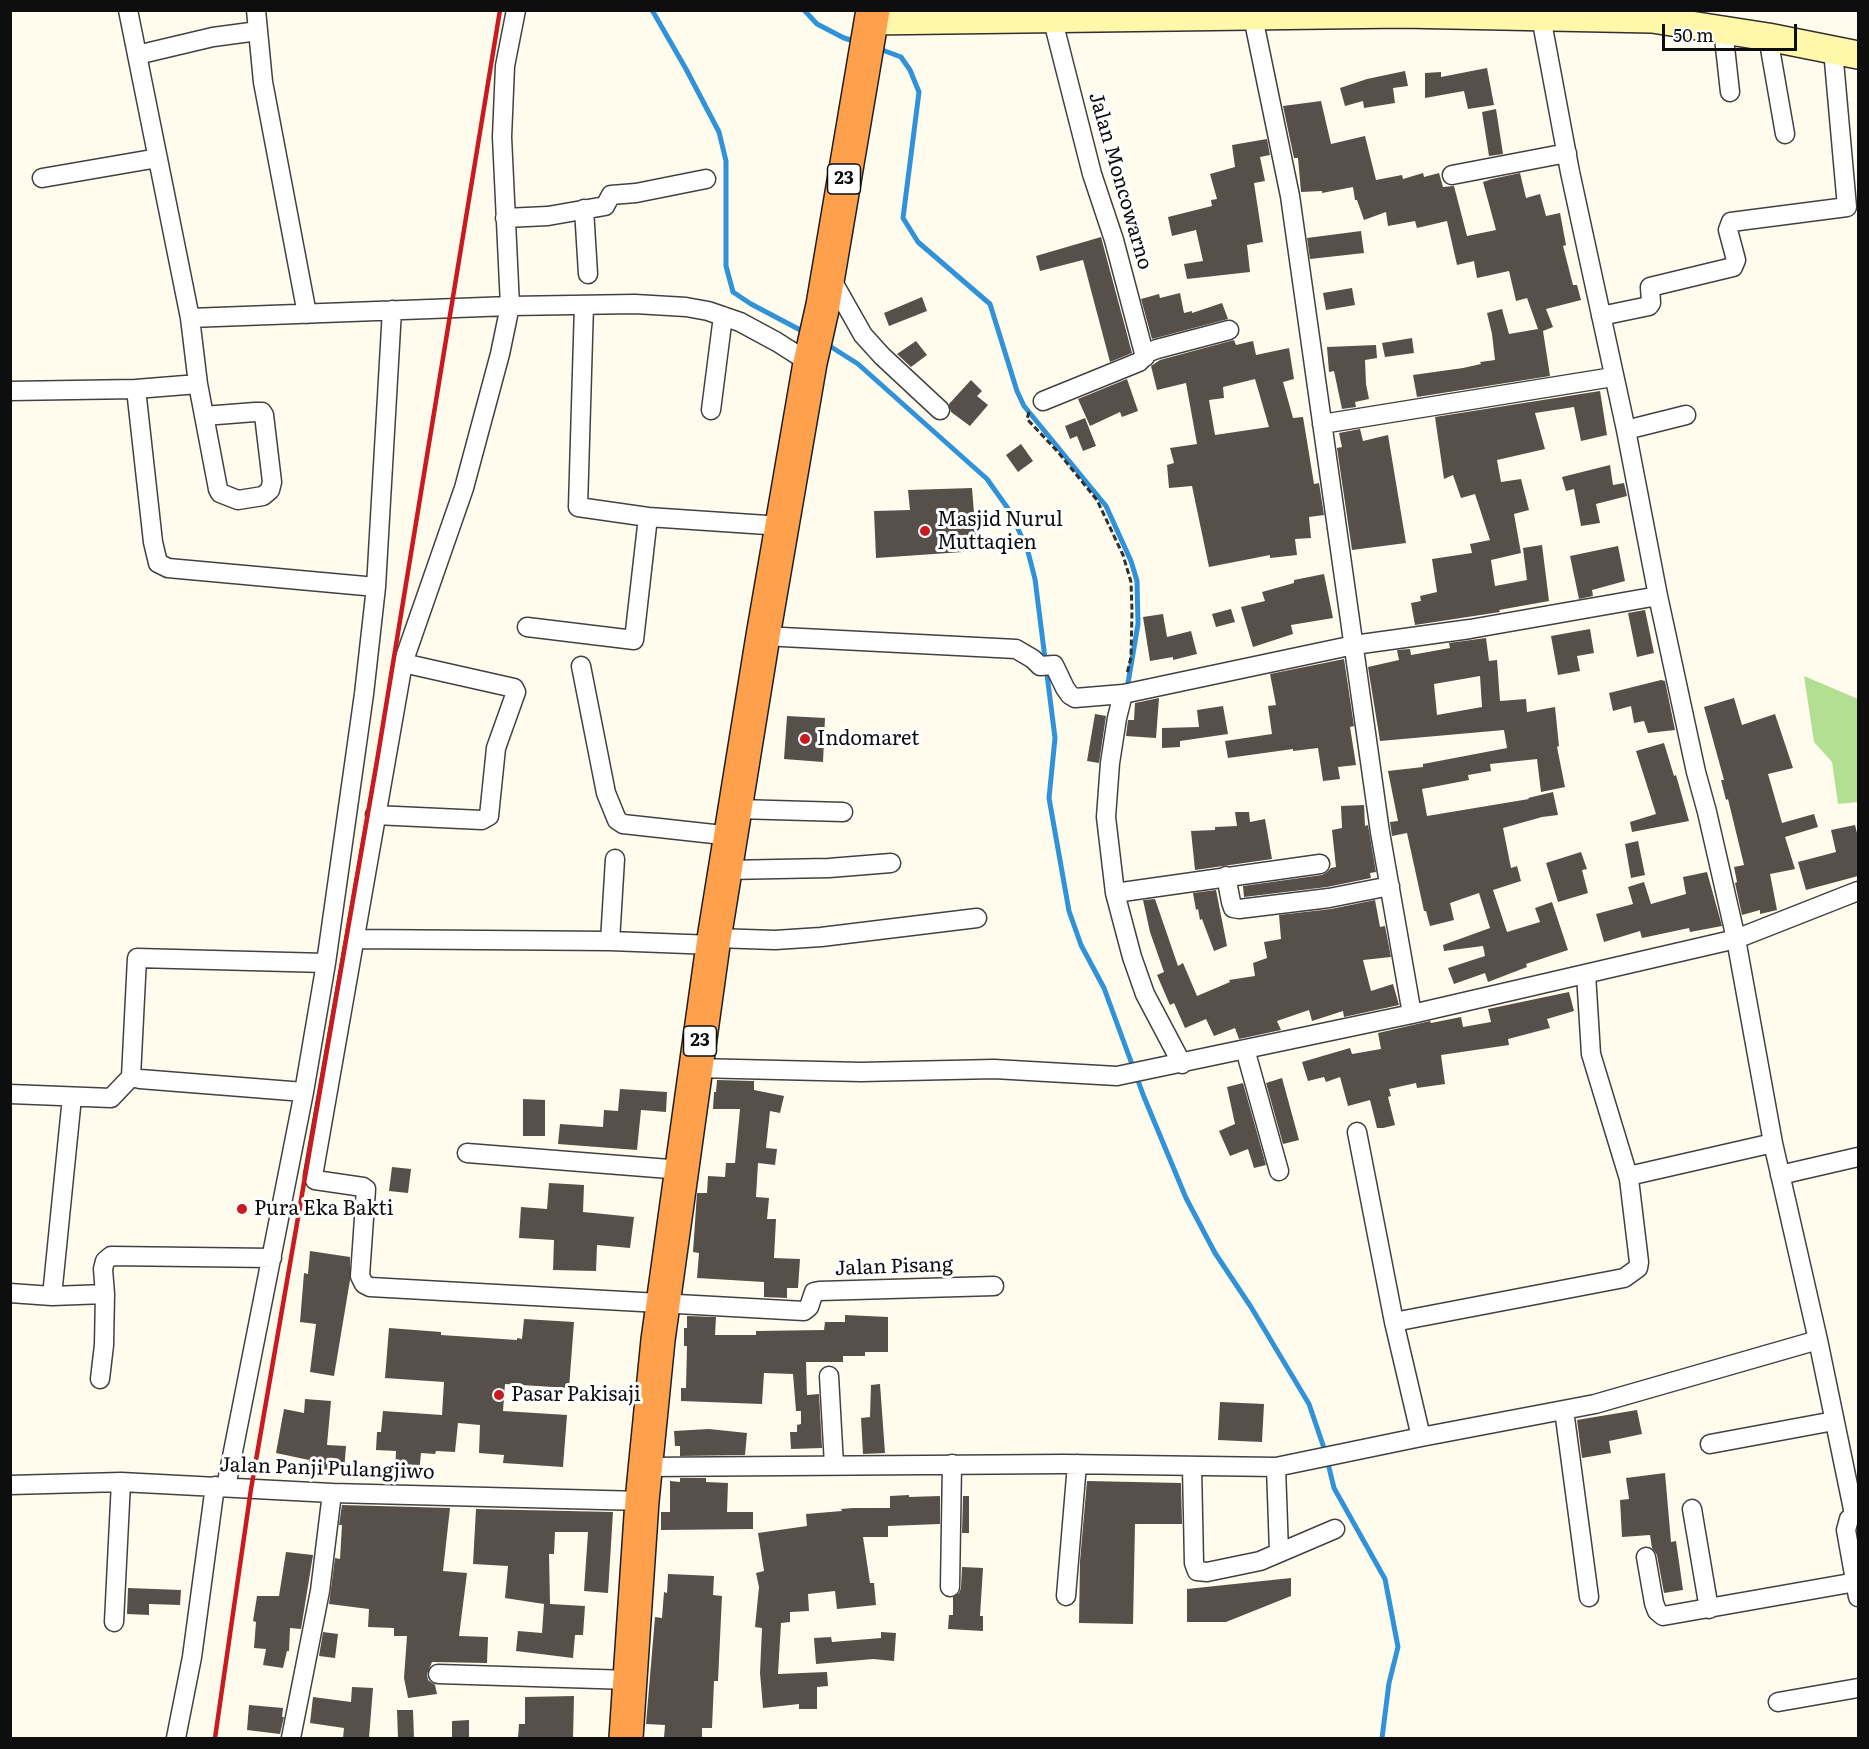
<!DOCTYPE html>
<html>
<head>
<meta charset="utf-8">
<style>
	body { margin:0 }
	#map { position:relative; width:1869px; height:1749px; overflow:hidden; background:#fffcee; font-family:Literata,serif }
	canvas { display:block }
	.frame { position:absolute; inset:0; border:12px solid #0e0e0e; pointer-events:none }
	.scale { position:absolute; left:1662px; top:24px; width:135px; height:27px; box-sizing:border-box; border:3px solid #0e0e0e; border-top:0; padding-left:8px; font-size:18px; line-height:21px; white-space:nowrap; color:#0e0e0e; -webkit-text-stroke:4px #fff; paint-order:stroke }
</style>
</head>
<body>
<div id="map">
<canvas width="1869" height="1749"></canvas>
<div class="frame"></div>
<div class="scale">50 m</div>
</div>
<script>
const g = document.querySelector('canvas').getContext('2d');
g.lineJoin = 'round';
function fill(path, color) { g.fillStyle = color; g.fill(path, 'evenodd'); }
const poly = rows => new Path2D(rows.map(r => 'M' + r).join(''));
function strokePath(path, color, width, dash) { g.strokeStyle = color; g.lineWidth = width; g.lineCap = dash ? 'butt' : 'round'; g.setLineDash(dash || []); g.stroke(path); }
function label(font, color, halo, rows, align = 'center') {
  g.font = font + ' Literata,serif'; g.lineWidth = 6; g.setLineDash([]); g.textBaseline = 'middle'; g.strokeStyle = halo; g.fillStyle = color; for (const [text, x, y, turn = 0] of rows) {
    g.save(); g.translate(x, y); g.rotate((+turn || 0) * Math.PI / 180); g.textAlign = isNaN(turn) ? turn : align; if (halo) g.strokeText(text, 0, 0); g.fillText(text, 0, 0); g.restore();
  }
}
fill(poly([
	[1804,676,1858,699,1858,802,1838,804,1832,762,1814,742]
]), '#b3df92');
strokePath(poly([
	[652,10,686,69,719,132,726,161,726,266,733,292,751,304,806,333],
	[804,10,817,24,844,38,857,42],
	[877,48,901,57,910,70,919,92,903,218,918,242,990,304,1017,391,1024,406,1106,506,1131,561,1137,581,1138,624,1127,689],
	[825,343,858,364,987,479,1009,510,1027,548,1035,579,1055,738,1049,798,1069,911,1081,945,1104,988,1144,1097,1186,1198,1215,1253,1251,1307,1309,1404,1325,1451,1334,1488,1385,1579,1398,1647,1389,1683,1382,1738]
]), '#3092d8', 5);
fill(poly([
	[1487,68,1494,105,1468,109,1464,91,1425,98,1425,73,1441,72,1441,77],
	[1405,71,1408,86,1393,88,1395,103,1364,108,1363,101,1345,106,1340,88,1367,79],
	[1321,101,1331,144,1365,136,1376,180,1402,175,1403,179,1423,173,1424,177,1439,173,1443,187,1454,186,1467,236,1496,230,1483,182,1492,179,1520,173,1526,198,1540,194,1546,216,1560,213,1566,245,1563,246,1573,285,1577,285,1581,300,1546,309,1553,327,1543,331,1550,376,1417,397,1413,375,1463,368,1481,364,1480,362,1495,360,1492,334,1487,313,1502,309,1509,334,1538,329,1527,298,1516,301,1509,271,1477,278,1474,261,1457,265,1447,221,1417,228,1415,221,1388,226,1386,212,1364,220,1357,200,1355,200,1353,187,1322,193,1322,191,1301,192,1298,158,1294,158,1283,106],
	[1496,109,1503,154,1489,156,1482,112],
	[1267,139,1270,155,1260,157,1265,181,1254,183,1263,242,1247,245,1250,272,1187,279,1184,264,1203,261,1196,230,1172,236,1168,217,1212,206,1211,200,1217,199,1210,174,1235,167,1232,145],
	[1361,231,1364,253,1310,259,1307,238],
	[1101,237,1132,353,1110,362,1083,260,1040,271,1036,256],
	[1352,288,1355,305,1326,310,1323,293],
	[1180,293,1184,313,1192,311,1192,313,1222,303,1228,319,1152,339,1141,299,1159,294,1160,298],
	[922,297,927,311,889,326,884,313],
	[1412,338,1414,353,1385,357,1382,343],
	[1234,340,1236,345,1253,341,1256,355,1289,348,1294,379,1283,382,1293,418,1303,417,1314,484,1319,483,1324,515,1309,517,1311,538,1295,539,1297,555,1270,558,1270,555,1209,567,1192,486,1169,488,1167,465,1174,463,1170,448,1197,444,1186,383,1157,390,1151,366,1160,360],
	[1255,379,1269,427,1215,435,1209,400,1224,398,1223,387],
	[916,341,927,355,911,367,897,354],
	[1376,345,1377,358,1365,360,1366,384,1369,399,1355,402,1356,407,1342,409,1334,371,1329,372,1327,347],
	[1127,379,1138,411,1122,417,1120,412,1090,426,1078,399],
	[971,380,982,391,977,396,988,405,970,426,951,412,949,404],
	[1600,391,1607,435,1581,441,1574,407,1535,413,1545,449,1497,460,1501,482,1521,479,1529,510,1514,514,1521,553,1491,560,1495,586,1527,580,1523,548,1542,545,1549,601,1499,610,1500,612,1415,625,1411,603,1421,601,1420,596,1437,592,1432,559,1472,553,1470,544,1490,540,1475,494,1461,498,1453,475,1444,479,1435,417],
	[1085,418,1096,446,1083,451,1077,436,1070,439,1065,426],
	[1360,429,1363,441,1388,435,1406,543,1352,550,1337,448,1342,447,1339,433],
	[1021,444,1033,461,1018,472,1006,455],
	[1610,465,1613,485,1624,483,1627,496,1596,504,1600,523,1581,526,1574,489,1566,491,1562,477],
	[972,488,977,551,876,558,874,511,910,510,908,490],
	[1618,546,1625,581,1592,590,1593,596,1579,599,1570,556],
	[1324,574,1333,618,1291,625,1293,634,1253,647,1241,607,1265,601,1262,592,1294,583,1294,580],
	[1231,609,1235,622,1216,627,1212,614],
	[1645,610,1654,653,1637,657,1628,613],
	[1163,614,1167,637,1191,631,1197,654,1173,660,1173,657,1150,661,1143,617],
	[1590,629,1594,653,1577,656,1580,671,1558,675,1551,636],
	[1486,638,1489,661,1497,660,1500,701,1526,699,1527,712,1555,707,1559,746,1557,747,1565,787,1541,792,1537,759,1490,764,1491,771,1468,775,1469,780,1422,789,1427,816,1529,799,1528,798,1553,792,1558,815,1542,817,1503,828,1511,868,1517,866,1521,881,1493,890,1507,932,1540,922,1535,908,1552,902,1568,950,1526,964,1527,967,1488,982,1485,973,1454,984,1448,968,1485,956,1483,946,1444,951,1443,945,1490,928,1479,893,1450,903,1454,920,1430,926,1426,911,1424,911,1407,833,1392,836,1390,822,1398,821,1388,771,1423,767,1423,764,1507,748,1504,730,1380,741,1368,667,1399,660,1397,650,1410,649,1411,655,1450,648,1449,643],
	[1480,676,1482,707,1437,715,1434,684],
	[1344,659,1354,726,1350,727,1356,765,1338,767,1340,779,1323,781,1318,748,1293,751,1293,749,1228,758,1225,741,1272,734,1268,706,1276,705,1270,674],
	[1661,680,1665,681,1675,730,1648,733,1644,721,1634,723,1631,706,1613,711,1609,693],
	[1159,698,1156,738,1126,736,1128,720,1134,720,1135,703],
	[1734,698,1742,725,1775,714,1793,768,1768,774,1782,823,1814,814,1818,827,1785,837,1795,869,1770,874,1777,910,1760,914,1760,910,1742,915,1735,883,1737,882,1734,867,1744,865,1728,799,1726,800,1721,780,1724,780,1704,707],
	[1223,706,1228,734,1180,741,1180,747,1162,748,1162,728,1199,727,1197,710],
	[1095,714,1106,716,1099,763,1087,761],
	[787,716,825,718,823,762,784,759],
	[1664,743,1674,776,1676,775,1689,821,1632,832,1630,822,1656,814,1636,751],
	[1364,805,1365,826,1368,825,1376,872,1370,873,1371,878,1327,887,1244,897,1243,886,1322,875,1327,872,1331,868,1336,867,1332,830,1342,828,1341,806],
	[1235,812,1249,812,1250,822,1265,819,1272,859,1195,870,1191,831,1215,830,1215,827,1237,826],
	[1855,825,1858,837,1858,876,1806,890,1798,862,1836,852,1831,830],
	[1638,841,1645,875,1631,878,1625,844],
	[1581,852,1587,869,1582,870,1588,893,1558,902,1546,863],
	[1707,872,1722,926,1690,932,1689,928,1642,938,1640,931,1604,942,1596,914,1633,904,1628,887,1644,882,1651,904,1686,894,1683,877],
	[1216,890,1227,946,1214,951,1202,919,1200,920,1198,909,1196,910,1193,893],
	[1155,899,1178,966,1183,963,1197,996,1230,982,1229,980,1255,976,1253,963,1267,958,1264,942,1281,939,1279,915,1331,909,1375,900,1380,927,1385,926,1391,957,1363,960,1371,991,1393,984,1399,1005,1344,1017,1343,1011,1312,1021,1309,1010,1277,1021,1281,1030,1239,1039,1235,1028,1214,1036,1206,1019,1185,1028,1174,1003,1170,1005,1157,975,1164,972,1150,932,1143,900],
	[1569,992,1574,1011,1547,1019,1550,1028,1508,1039,1509,1045,1441,1055,1445,1084,1417,1088,1416,1083,1389,1089,1391,1096,1388,1097,1395,1125,1383,1128,1377,1128,1370,1100,1348,1106,1340,1077,1326,1082,1324,1077,1308,1081,1302,1062,1350,1048,1352,1054,1381,1049,1378,1033,1430,1021,1431,1023,1461,1017,1463,1027,1491,1022,1488,1009],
	[1282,1078,1299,1140,1283,1144,1266,1083],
	[717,1080,754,1081,754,1090,784,1096,780,1113,770,1111,766,1148,777,1149,775,1165,758,1163,756,1197,769,1198,767,1219,776,1219,774,1258,800,1259,798,1288,787,1288,787,1298,764,1297,764,1282,697,1278,699,1253,693,1252,697,1193,707,1193,708,1176,725,1177,726,1163,735,1163,740,1109,713,1109,714,1092,716,1092],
	[1243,1083,1266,1165,1254,1168,1248,1149,1230,1156,1219,1131,1235,1124,1227,1087],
	[620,1089,667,1092,666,1112,641,1110,637,1150,558,1144,560,1124,603,1127,604,1110,618,1111],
	[523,1099,545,1100,545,1136,523,1136],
	[392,1167,411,1169,408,1193,389,1191],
	[549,1183,584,1185,583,1212,634,1217,630,1248,597,1245,596,1271,553,1270,554,1240,519,1238,521,1207,547,1209],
	[310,1251,350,1257,350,1280,334,1376,310,1372,316,1324,300,1322,304,1273,308,1274],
	[845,1315,888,1317,888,1352,865,1352,865,1356,843,1356,843,1362,806,1362,807,1395,819,1394,822,1448,791,1449,790,1432,797,1432,797,1425,801,1424,801,1411,796,1411,793,1374,764,1373,762,1404,681,1401,681,1388,686,1388,687,1346,684,1346,684,1328,687,1328,687,1316,716,1317,715,1335,756,1335,756,1331,824,1330,825,1322,845,1322],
	[524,1319,574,1322,569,1388,505,1384,503,1411,567,1415,563,1467,503,1463,504,1455,479,1453,480,1425,458,1423,455,1452,436,1451,435,1454,421,1453,419,1474,395,1473,396,1451,376,1450,377,1432,381,1432,383,1411,442,1415,444,1382,385,1378,389,1328,441,1332,441,1335,517,1340,517,1338,522,1339],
	[880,1384,885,1453,863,1454,861,1418,870,1417,871,1385],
	[305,1399,331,1401,327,1445,346,1446,344,1471,309,1468,309,1460,276,1453,284,1409,304,1413],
	[1220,1402,1264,1404,1262,1442,1218,1440],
	[1637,1410,1642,1434,1609,1441,1611,1453,1582,1458,1577,1420],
	[709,1429,747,1433,745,1455,680,1456,680,1446,675,1446,674,1431],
	[1665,1473,1671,1542,1676,1541,1683,1590,1664,1593,1657,1555,1652,1548,1650,1535,1622,1537,1620,1500,1629,1499,1626,1478],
	[680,1478,706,1478,706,1482,728,1483,727,1512,753,1512,753,1529,661,1530,661,1512,670,1512,670,1481,680,1482],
	[1087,1481,1181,1483,1182,1524,1135,1524,1133,1624,1079,1623,1080,1561],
	[909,1495,909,1497,940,1496,940,1524,888,1526,888,1537,863,1537,870,1583,874,1583,876,1605,837,1609,835,1591,808,1594,809,1611,790,1612,790,1622,781,1623,778,1674,827,1672,828,1686,817,1687,817,1709,799,1709,799,1704,763,1708,760,1673,762,1628,755,1627,759,1587,756,1573,764,1571,758,1533,807,1526,806,1514,842,1511,841,1509,853,1508,890,1508,890,1496],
	[963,1496,969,1496,969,1533,962,1533],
	[342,1505,450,1508,443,1571,467,1573,459,1636,488,1637,487,1663,432,1662,427,1674,428,1680,435,1685,437,1694,408,1698,404,1678,407,1636,394,1636,394,1628,368,1627,369,1609,329,1604,335,1558,340,1559,342,1525,339,1525],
	[476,1509,613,1512,608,1593,584,1591,588,1532,555,1532,554,1554,549,1554,550,1604,585,1606,583,1635,575,1635,573,1658,516,1651,518,1631,542,1633,544,1604,505,1598,508,1566,473,1564],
	[286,1552,313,1555,301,1629,290,1628,289,1651,287,1651,283,1668,263,1665,266,1649,254,1648,256,1622,253,1621,257,1596,279,1596],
	[962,1567,983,1568,980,1616,983,1616,983,1631,948,1629,949,1615,953,1615,953,1597,959,1593,961,1588],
	[668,1574,714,1576,713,1595,722,1596,718,1681,714,1681,712,1728,702,1728,702,1738,664,1738,665,1725,646,1724,655,1617,662,1618,664,1592,667,1593],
	[1291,1578,1291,1596,1226,1622,1187,1622,1187,1589],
	[128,1588,181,1590,180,1605,149,1604,149,1615,127,1614],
	[323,1632,338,1634,335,1658,319,1656],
	[881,1632,896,1633,894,1661,873,1659,816,1664,814,1638,831,1637,832,1642,881,1638],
	[352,1687,373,1688,369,1738,343,1738,344,1728,310,1723,313,1697,351,1702],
	[574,1696,573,1738,518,1738,519,1724,525,1724,525,1697],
	[249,1705,283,1708,282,1717,284,1717,280,1734,247,1730],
	[397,1710,413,1710,414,1738,398,1738],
	[469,1720,469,1738,452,1738,452,1721]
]), '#574f49');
const street = poly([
	[128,10,190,318,510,306,635,304,686,307,708,311,740,322,777,342,810,363],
	[256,10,263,82,307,314],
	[516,10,505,66,502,137,510,306,500,354,464,488,403,663,313,1176,315,1180,363,1187,366,1189,360,1276,364,1284,370,1287,804,1311,809,1307,814,1292,819,1291,994,1286],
	[1052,17,1092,174,1114,240,1145,357],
	[1253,17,1290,196,1380,832,1412,1014],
	[1541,17,1570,172,1626,430,1658,596,1696,772,1707,812,1736,939,1773,1143,1818,1340,1854,1514,1849,1519,1846,1530,1858,1597],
	[1723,29,1730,92],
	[1768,37,1785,134],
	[137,55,213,37,258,31],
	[1452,175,1567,153],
	[42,178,158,158],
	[584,209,588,274],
	[505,218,548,216,605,206,611,195,636,193,706,179],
	[829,275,863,335,882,356,940,410],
	[584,305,578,507,648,517],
	[1601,316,1649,306,1651,303,1650,287,1733,267,1736,260,1728,230,1731,222,1847,207,1833,50],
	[190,318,198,384,218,489,220,493,238,500,263,496,270,490,272,482,264,415,262,412,255,412,204,416],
	[136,389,153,542,158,563,168,568,376,587],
	[10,391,136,389,198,384],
	[1043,401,1139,362,1149,352,1157,349,1229,330],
	[711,410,723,316],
	[1322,424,1613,377],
	[1626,430,1686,415],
	[527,627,634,640,648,517,782,526],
	[763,636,1016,649,1033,659,1040,666,1054,665,1065,688,1070,695,1075,698,1123,694,1354,645,1470,629,1658,596],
	[581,666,606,793,617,820,623,824,732,836],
	[1123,694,1117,718,1110,763,1106,817,1115,893,1132,957,1145,994,1182,1064],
	[737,809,843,812],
	[375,815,482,820,489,816,496,748,516,692,514,688,403,663],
	[726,870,829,868,891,863],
	[1226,876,1231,902,1233,908,1239,909,1329,898,1390,886],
	[1115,893,1320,864],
	[715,938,775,940,821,937,977,918],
	[356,939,610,941,713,945],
	[610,941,615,859],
	[1586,974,1591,1054,1629,1179],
	[1245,1049,1279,1171],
	[696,1068,861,1072,994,1069,1117,1076,1412,1014,1736,939,1858,891],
	[304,1092,140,1079,131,1077,137,958,326,963],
	[10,1094,111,1098,131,1077],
	[1357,1132,1394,1322,1421,1437],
	[467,1153,682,1170],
	[1780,1175,1858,1157],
	[10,1293,52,1296,72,1097],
	[105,1294,103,1269,105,1261,111,1256,272,1258],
	[52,1296,105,1294,104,1345,100,1379],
	[1394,1322,1624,1278,1638,1268,1639,1262,1629,1179,1633,1175,1773,1143],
	[829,1376,834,1465],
	[1564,1410,1589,1597],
	[1710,1444,1834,1421],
	[646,1467,1064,1464,1276,1467,1421,1437,1595,1404,1818,1340],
	[1192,1467,1194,1563,1197,1571,1207,1572,1260,1561,1335,1529],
	[1276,1467,1279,1552],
	[10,1485,121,1482,332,1493,642,1501],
	[226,1487,304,1092,326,963,364,694,376,587,392,310],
	[1692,1509,1709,1609],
	[1646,1557,1654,1603,1657,1611,1663,1616,1856,1582],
	[950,1587,952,1464],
	[1066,1596,1077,1464],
	[114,1622,121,1482],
	[438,1674,630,1680],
	[1778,1702,1858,1688],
	[176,1738,192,1657,215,1486],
	[291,1738,320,1591,332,1493]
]);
const secondary = poly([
	[871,21,1401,14,1652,19,1768,37,1858,55]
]);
const highway = poly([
	[626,1738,642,1501,658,1340,713,945,763,636,810,363,823,305,873,10]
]);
strokePath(street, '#414141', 21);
strokePath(secondary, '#303030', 30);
strokePath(highway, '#1f1f1f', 36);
strokePath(poly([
	[1029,412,1027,419,1058,452,1097,500,1123,555,1131,582,1132,611,1131,657,1127,674]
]), '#303030', 3, [6, 3]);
strokePath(street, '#fff', 18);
strokePath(secondary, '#fff7a9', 27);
strokePath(highway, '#ffa14c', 33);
strokePath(poly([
	[215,1738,251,1489,377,761,500,10]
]), '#c91a20', 4.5);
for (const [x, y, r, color] of [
	[925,531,6,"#c91a20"],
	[805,739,6,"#c91a20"],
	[242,1209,6,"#c91a20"],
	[499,1395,6,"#c91a20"]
]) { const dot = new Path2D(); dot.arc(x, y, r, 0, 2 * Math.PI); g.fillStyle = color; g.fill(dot); strokePath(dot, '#fff', 2); }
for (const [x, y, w] of [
	[844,179,33],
	[700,1041,33]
]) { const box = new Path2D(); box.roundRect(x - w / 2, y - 15, w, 30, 4.5); g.fillStyle = '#fff'; g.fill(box); strokePath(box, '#0e0e0e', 1.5); }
label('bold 18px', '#0e0e0e', null, [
	["23",844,179],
	["23",700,1041]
]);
label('20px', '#0e0e0e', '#fff', [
	["Jalan Moncowarno",1120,181,74],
	["Jalan Pisang",894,1267,-2],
	["Jalan Panji Pulangjiwo",327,1469,2]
]);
label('20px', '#0e0e0e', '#fff', [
	["Masjid Nurul",937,520],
	["Muttaqien",937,543],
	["Indomaret",817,739],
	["Pura Eka Bakti",254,1209],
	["Pasar Pakisaji",511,1395]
], 'left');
</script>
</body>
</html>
